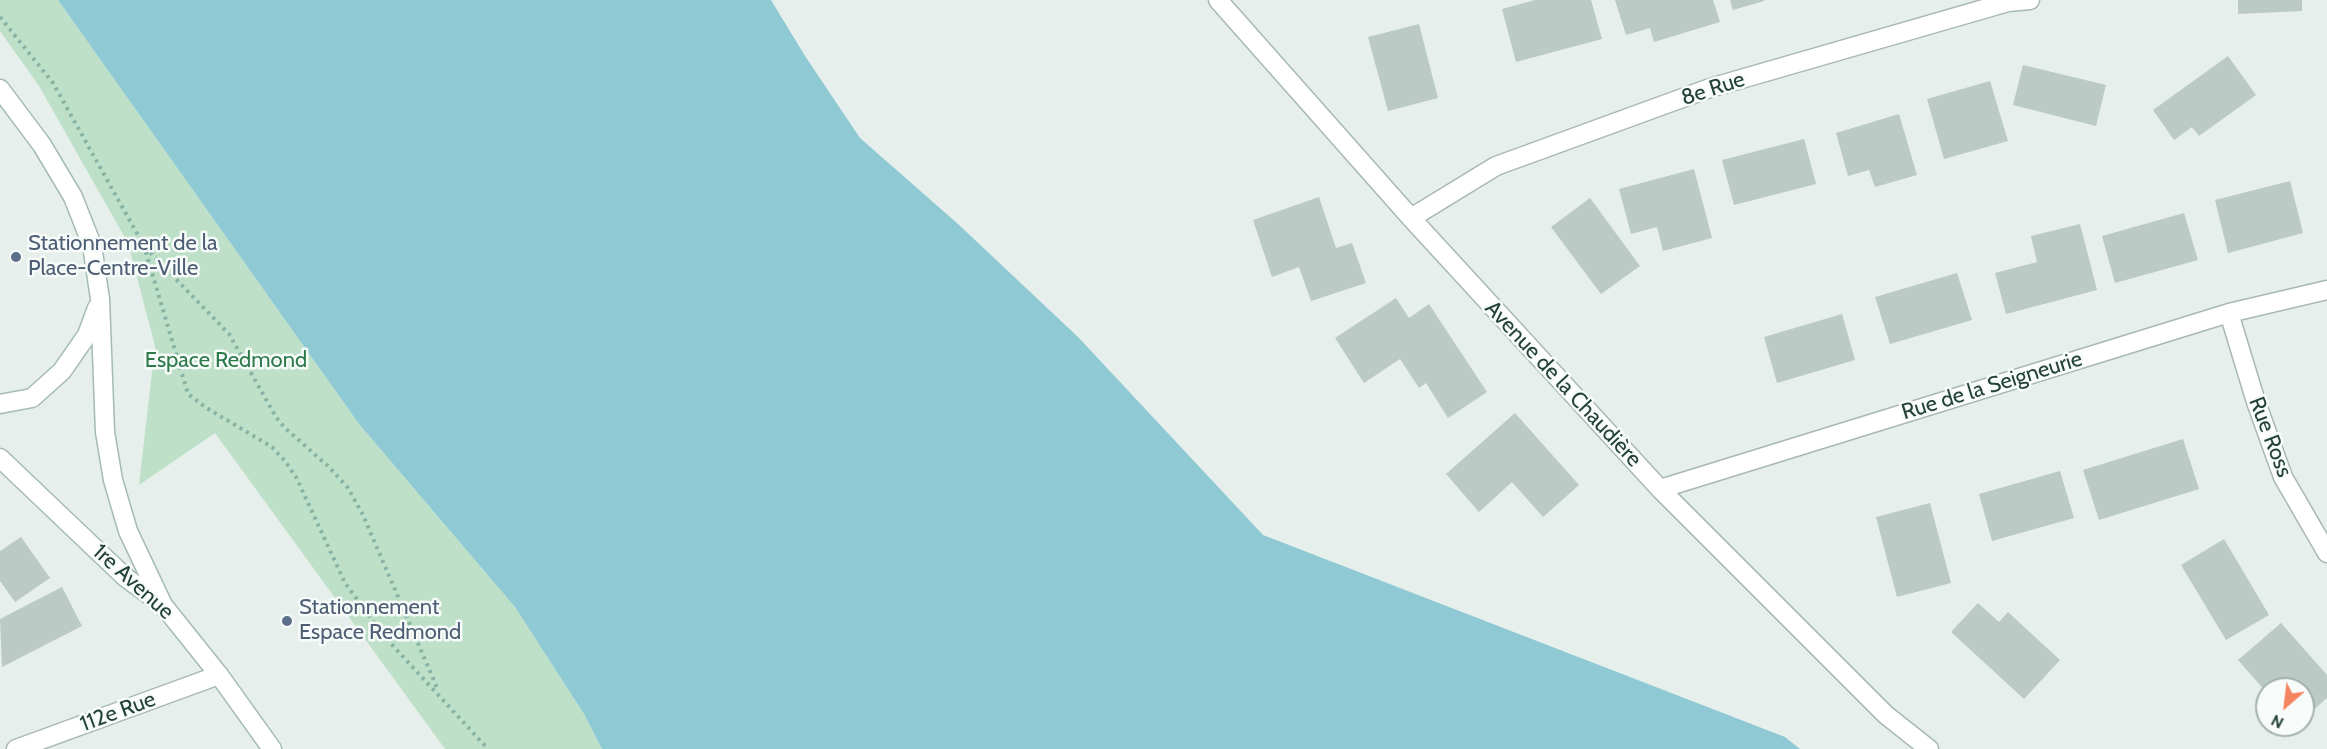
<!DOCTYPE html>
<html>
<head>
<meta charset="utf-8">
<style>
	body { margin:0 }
	#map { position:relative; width:2327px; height:749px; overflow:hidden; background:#e6efeb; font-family:Cabin,sans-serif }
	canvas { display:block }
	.north { position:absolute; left:2255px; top:677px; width:60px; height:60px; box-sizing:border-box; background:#f7fbf9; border:2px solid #a3b1ad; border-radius:50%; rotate:208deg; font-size:16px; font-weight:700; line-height:24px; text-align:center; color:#24423a }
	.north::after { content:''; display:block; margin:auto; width:21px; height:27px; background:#f4845f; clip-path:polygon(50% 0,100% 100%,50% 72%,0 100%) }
</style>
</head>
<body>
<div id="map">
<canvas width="2327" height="749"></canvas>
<div class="north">N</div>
</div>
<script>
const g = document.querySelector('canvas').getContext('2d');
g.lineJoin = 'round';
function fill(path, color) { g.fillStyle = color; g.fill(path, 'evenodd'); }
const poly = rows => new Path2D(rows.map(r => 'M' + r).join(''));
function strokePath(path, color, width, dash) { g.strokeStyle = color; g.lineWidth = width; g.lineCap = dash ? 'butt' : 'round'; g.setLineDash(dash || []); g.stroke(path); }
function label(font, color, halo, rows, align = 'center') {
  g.font = font + ' Cabin,sans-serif'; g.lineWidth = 5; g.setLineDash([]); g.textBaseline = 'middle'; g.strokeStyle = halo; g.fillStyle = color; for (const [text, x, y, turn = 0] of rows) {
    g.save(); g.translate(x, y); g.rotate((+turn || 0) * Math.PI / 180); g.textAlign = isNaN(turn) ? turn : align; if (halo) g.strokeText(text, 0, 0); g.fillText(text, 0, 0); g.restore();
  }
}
fill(poly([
	[0,0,58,0,359,424,515,607,584,714,602,749,445,749,215,433,139,485,155,346,128,243,39,86,0,31]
]), '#bfe0c8');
fill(poly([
	[58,0,771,0,805,56,860,138,958,224,1078,337,1263,535,1785,737,1800,749,602,749,584,714,515,607,359,424]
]), '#8ec9d4');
fill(poly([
	[1535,0,1591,0,1602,39,1516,62,1502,9],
	[1615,0,1713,0,1720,22,1654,42,1650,28,1626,35],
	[1730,0,1764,0,1764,1,1733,10],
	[2238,0,2302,0,2302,11,2238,14],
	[1419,24,1438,98,1388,111,1368,37],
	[2228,56,2256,95,2199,136,2192,127,2174,140,2153,110],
	[2023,65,2106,85,2096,126,2013,105],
	[1990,81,2008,141,1944,159,1927,99],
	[1899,114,1917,175,1875,187,1869,170,1848,176,1836,133],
	[1804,139,1816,184,1734,205,1722,160],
	[1694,169,1712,238,1663,251,1657,227,1631,234,1619,189],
	[2290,181,2303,233,2228,253,2215,200],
	[1319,197,1336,248,1352,243,1366,283,1311,301,1299,267,1272,277,1253,220],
	[1590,198,1640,266,1601,294,1551,227],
	[2184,213,2198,260,2115,283,2102,236],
	[2080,224,2097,290,2006,314,1995,273,2037,262,2031,236],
	[1957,273,1972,320,1890,344,1875,297],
	[1396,298,1409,318,1429,304,1487,392,1448,418,1426,383,1419,388,1400,359,1364,383,1335,338],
	[1842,314,1855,360,1777,383,1764,337],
	[1515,413,1579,485,1543,517,1512,482,1479,512,1446,474],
	[2183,439,2199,489,2099,520,2083,470],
	[2060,471,2074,518,1992,541,1979,494],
	[1930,503,1951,583,1897,597,1876,517],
	[21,537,50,578,15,602,0,581,0,551],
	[2224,539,2269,615,2226,640,2181,565],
	[62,587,82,626,2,667,0,619],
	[1978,603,1999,622,2008,612,2060,660,2024,699,1951,632],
	[2281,623,2327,675,2327,698,2303,719,2303,689,2267,689,2267,693,2238,660]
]), '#bbcac4');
const street = poly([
	[1218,0,1411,218,1660,489,1886,715,1929,749],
	[1411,218,1496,166,1710,88,2008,2,2030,0],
	[2229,313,2256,402,2283,477,2327,553],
	[1660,489,2229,313,2327,290],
	[16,749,219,675]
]);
const secondary = poly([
	[0,89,42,145,73,197,92,245,100,299,105,432,113,480,128,531,163,605],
	[0,404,32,398,62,371,87,335,97,308],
	[0,458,125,577,163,605,219,675,272,749]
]);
strokePath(street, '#a8b8b2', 21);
strokePath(secondary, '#a4bbb3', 21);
strokePath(poly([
	[0,17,53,83,144,246,188,394,205,407,272,447,285,461,296,477,345,583,384,636,488,749],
	[145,247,229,334,276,417,284,427,329,467,348,488,363,515,438,690]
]), '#86b3a5', 4, [3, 4.5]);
strokePath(street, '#fff', 18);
strokePath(secondary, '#fff', 18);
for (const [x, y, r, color] of [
	[16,257,6,"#5c6f8a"],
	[287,621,6,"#5c6f8a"]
]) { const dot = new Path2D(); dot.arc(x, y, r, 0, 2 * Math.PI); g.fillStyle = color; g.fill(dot); strokePath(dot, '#f7fbf9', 2); }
label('22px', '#24423a', '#f7fbf9', [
	["8e Rue",1713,89,-18],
	["Avenue de la Chaudière",1563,384,47],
	["Rue de la Seigneurie",1992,386,-17],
	["Rue Ross",2270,437,69],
	["1re Avenue",133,582,42],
	["112e Rue",118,712,-20]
]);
label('22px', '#4e5e75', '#f7fbf9', [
	["Stationnement de la",28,244],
	["Place-Centre-Ville",28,269],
	["Stationnement",299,608],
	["Espace Redmond",299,633]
], 'left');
label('22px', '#2d7a4b', '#f7fbf9', [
	["Espace Redmond",226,361]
]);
</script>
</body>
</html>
